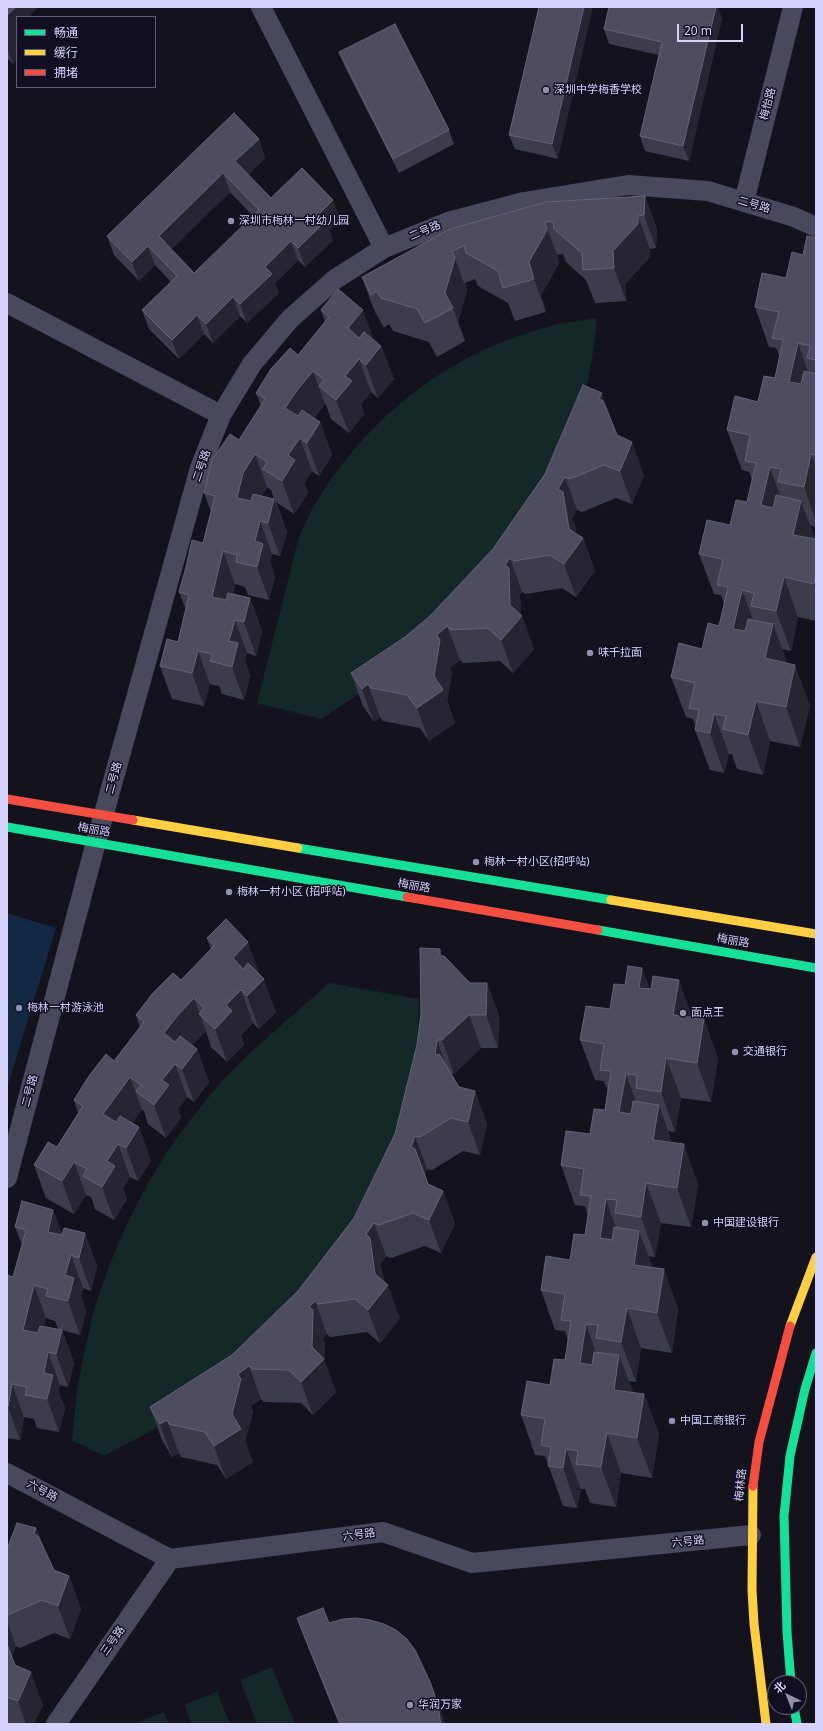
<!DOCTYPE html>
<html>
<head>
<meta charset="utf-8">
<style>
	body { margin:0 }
	#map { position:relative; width:823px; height:1731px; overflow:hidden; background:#14131d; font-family:"Noto Sans","Noto Sans SC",sans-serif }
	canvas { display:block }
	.frame { position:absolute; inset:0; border:8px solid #d5d3fc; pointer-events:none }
	.legend { position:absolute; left:16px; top:16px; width:140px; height:72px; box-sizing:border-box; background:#110f21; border:1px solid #5f5d79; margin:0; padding:5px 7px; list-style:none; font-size:12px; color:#d5d3fc }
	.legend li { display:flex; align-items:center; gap:8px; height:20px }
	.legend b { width:20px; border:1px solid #5f5d79 }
	.north { position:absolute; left:767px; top:1675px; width:40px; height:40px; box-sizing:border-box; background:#110f21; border:1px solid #5f5d79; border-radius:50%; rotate:317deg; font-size:11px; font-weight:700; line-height:16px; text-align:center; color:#d5d3fc }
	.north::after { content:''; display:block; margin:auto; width:14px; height:18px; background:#9190ae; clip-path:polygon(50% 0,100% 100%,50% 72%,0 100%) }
	.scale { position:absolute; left:677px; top:24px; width:66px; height:18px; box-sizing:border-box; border:2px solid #d5d3fc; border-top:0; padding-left:5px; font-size:12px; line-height:14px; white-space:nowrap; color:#d5d3fc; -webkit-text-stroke:3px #110f21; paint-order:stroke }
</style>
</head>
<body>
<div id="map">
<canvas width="823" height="1731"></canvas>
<div class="frame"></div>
<ul class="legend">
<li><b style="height:5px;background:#16e098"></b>畅通</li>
<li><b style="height:5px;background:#ffcf43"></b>缓行</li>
<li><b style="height:5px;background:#f24e42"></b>拥堵</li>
</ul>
<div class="north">北</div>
<div class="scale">20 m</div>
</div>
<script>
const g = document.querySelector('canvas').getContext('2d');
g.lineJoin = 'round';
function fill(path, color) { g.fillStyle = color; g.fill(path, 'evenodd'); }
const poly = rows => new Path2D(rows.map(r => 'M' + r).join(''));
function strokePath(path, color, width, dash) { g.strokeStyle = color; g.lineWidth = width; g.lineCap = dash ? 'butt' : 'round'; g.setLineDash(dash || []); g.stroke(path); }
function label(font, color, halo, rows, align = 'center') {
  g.font = font + ' "Noto Sans","Noto Sans SC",sans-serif'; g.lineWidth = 3; g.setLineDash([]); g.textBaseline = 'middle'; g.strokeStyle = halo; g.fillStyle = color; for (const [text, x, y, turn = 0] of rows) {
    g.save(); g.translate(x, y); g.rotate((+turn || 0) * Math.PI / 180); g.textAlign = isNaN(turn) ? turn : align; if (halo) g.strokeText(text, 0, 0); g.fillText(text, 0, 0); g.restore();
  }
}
fill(poly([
	[597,318,592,360,583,403,553,484,383,678,321,719,257,703,299,537,311,511,326,486,343,463,364,438,388,414,413,393,440,374,469,357,499,343,530,332,561,323],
	[329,983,419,999,417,1060,373,1210,190,1410,104,1456,72,1440,77,1390,85,1348,95,1306,109,1266,126,1226,146,1187,168,1150,194,1115,221,1082,252,1051],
	[272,1667,295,1724,257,1724,240,1680],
	[217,1692,230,1724,192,1724,184,1705],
	[164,1712,169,1724,134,1724]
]), '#132827');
fill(poly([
	[7,913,56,928,7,1088]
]), '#132843');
strokePath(poly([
	[261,7,384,248],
	[744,202,793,7],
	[7,303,221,415],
	[7,1178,96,842,200,468,221,415,252,364,290,319,334,280,384,248,448,222,524,202,628,185,708,191,794,217,816,227],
	[7,1473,170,1559,383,1532,472,1563,751,1535],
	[56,1724,170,1559]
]), '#49495e', 20);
strokePath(poly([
	[7,827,407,897],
	[298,848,611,900],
	[598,930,816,968],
	[791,1683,787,1632,784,1516,790,1456,805,1389,816,1353],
	[794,1707,797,1724]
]), '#16e098', 9);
strokePath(poly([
	[133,820,298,848],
	[611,900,816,934],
	[790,1326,816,1257],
	[753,1486,752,1590,754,1624,766,1724]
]), '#ffcf43', 9);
strokePath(poly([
	[7,799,133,820],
	[407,897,598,930],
	[753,1486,759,1442,790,1326]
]), '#f24e42', 9);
fill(poly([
	[7,7,31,14,17,17,17,60,13,64,7,58],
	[539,7,558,159,515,149,509,135],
	[722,18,689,161,645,151,640,136,659,55,609,44,604,29],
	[339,52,449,130,454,144,399,173,345,67],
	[259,139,265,158,248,175,271,198,340,219,329,230,333,240,305,267,298,260,275,283,279,293,247,323,240,316,213,343,204,334,179,359,149,329,142,310,171,282,155,265,139,281,114,255,107,236],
	[230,192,253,216,194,273,171,249],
	[645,196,657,229,656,248,650,249,650,257,625,284,626,301,595,303,586,280,566,262,563,254,557,255,559,263,541,295,546,312,515,321,508,303,478,286,475,279,465,283,467,291,458,322,465,341,437,357,429,342,393,331,389,324,384,328,374,310,362,277,450,229],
	[816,238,816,527,810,525,815,539,816,539,816,621,798,617,791,651,782,649,787,663,810,705,800,747,770,741,763,775,737,769,732,754,729,754,724,773,710,770,695,730,696,727,693,719,686,717,671,677,702,649,719,626,724,603,721,595,714,594,699,554,730,525,747,502,752,480,749,472,742,470,727,430,758,402,775,378,780,357,776,348,769,347,755,307,786,278,803,255],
	[321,310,373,339,381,346,394,379,378,398,371,392,361,404,364,414,349,433,331,419,326,405,325,404,314,418,320,422,332,455,319,476,312,471,304,483,308,493,294,514,276,502,287,532,280,556,272,554,270,562,275,577,269,600,248,595,245,587,235,584,233,594,250,598,262,631,256,656,247,653,245,660,250,676,244,700,222,694,219,686,210,684,204,706,172,699,160,666,178,642,186,610,179,592,203,543,211,512,204,493,261,406,256,393,298,355,325,322],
	[267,487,271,490,274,499,262,496],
	[614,426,613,427,617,435,644,475,632,504,616,498,582,512,577,510,572,519,575,525,576,534,583,538,595,571,576,597,562,588,526,594,522,592,519,596,521,601,521,615,534,649,513,673,500,661,463,663,460,660,450,668,452,673,447,701,455,723,429,741,420,728,383,721,380,717,374,722,363,706,351,673,405,637,430,616],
	[207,938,260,975,276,1012,259,1029,253,1023,241,1035,244,1045,227,1062,211,1047,206,1031,192,1045,197,1049,209,1082,194,1102,187,1097,178,1109,181,1118,166,1138,148,1124,144,1111,142,1110,132,1123,151,1160,138,1181,130,1177,123,1188,127,1199,114,1220,95,1209,91,1197,86,1195,74,1214,46,1198,34,1165,57,1147,78,1113,74,1100,114,1061,140,1028,136,1015,181,980,211,950],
	[443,956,470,983,487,983,499,1016,498,1048,481,1048,454,1074,451,1073,459,1087,475,1091,487,1124,480,1155,463,1151,432,1170,427,1169,425,1175,428,1184,443,1191,455,1224,441,1253,425,1246,391,1258,386,1256,380,1264,382,1271,384,1281,400,1318,380,1343,367,1332,330,1337,327,1334,323,1338,325,1343,324,1361,336,1392,313,1415,301,1403,264,1402,261,1399,251,1406,253,1412,245,1441,253,1462,226,1479,217,1465,181,1457,179,1453,172,1457,162,1440,150,1407,232,1355,298,1291,354,1218,395,1134],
	[650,989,692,1018,704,1019,718,1059,711,1102,681,1098,675,1132,668,1131,672,1143,698,1184,691,1227,661,1223,655,1257,648,1256,653,1268,664,1269,678,1309,672,1353,641,1348,636,1382,629,1381,633,1393,644,1394,659,1434,652,1478,621,1473,616,1507,590,1503,585,1489,581,1489,577,1508,563,1506,545,1456,535,1455,521,1415,550,1385,565,1360,568,1341,565,1331,555,1330,541,1290,570,1260,585,1235,588,1216,585,1206,575,1205,561,1165,590,1134,605,1110,608,1091,604,1081,595,1080,580,1040,610,1009],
	[53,1210,62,1234,85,1233,97,1266,91,1291,83,1288,81,1296,86,1311,80,1335,62,1330,74,1363,68,1387,60,1385,58,1391,65,1408,59,1432,37,1428,34,1419,24,1417,20,1440,7,1438,7,1275,13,1277,22,1245,15,1227],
	[46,1318,55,1321,58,1329,44,1326],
	[36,1528,43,1545,54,1570,69,1576,81,1609,70,1639,54,1633,20,1648,16,1646,12,1657,15,1665,43,1705,34,1724,7,1724,7,1549],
	[297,1618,329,1623,438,1703,445,1724,339,1724,304,1637]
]), '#3d3c4c');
fill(poly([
	[16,7,38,7,31,14,32,17,17,17,17,60,13,64,7,48,7,15],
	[584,7,593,7,558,159,552,144],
	[716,7,718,7,722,18,689,161,683,146],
	[259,139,265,158,242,181,235,161],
	[223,173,230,192,166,255,159,236],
	[645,196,657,229,656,248,644,215],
	[333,200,340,219,329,230,333,240,305,267,298,248,319,214],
	[638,216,650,249,650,257,625,284,626,301,614,268,613,251],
	[545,222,557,255,559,263,541,295,546,312,534,279,529,262],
	[291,241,298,260,275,283,279,293,247,323,240,304,265,267],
	[148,246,155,265,139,281,132,262],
	[455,258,467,291,458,322,453,308,445,293],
	[233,297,240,316,213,343,206,324],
	[363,310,375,343,359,360,348,328],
	[197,315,204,334,179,359,172,340],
	[798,343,812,383,803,421,789,382],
	[381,346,394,379,378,398,366,365],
	[359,359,371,392,361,404,364,414,349,433,336,400,345,376],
	[313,371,325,404,310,422,300,438,312,471,304,483,308,493,294,514,282,481,288,455,285,408,298,389],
	[602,393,614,426,611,432,599,399],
	[320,422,332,455,319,476,307,443],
	[632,442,644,475,632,504,620,471],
	[255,454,267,487,255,506,237,498,243,473],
	[811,454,816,466,816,521,804,487],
	[770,467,784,507,776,545,761,505],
	[565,477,577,510,572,519,575,525,578,545,583,538,595,571,576,597,564,564,569,529,558,489],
	[274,499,287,532,280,556,268,523],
	[801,501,816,541,793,535],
	[260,521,272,554,270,562,275,577,269,600,257,567,255,541],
	[223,551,235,584,224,630,212,597],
	[510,558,522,592,519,596,521,601,521,617,522,616,534,649,513,673,501,640,510,605,505,565],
	[816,574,816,591,814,584],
	[784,577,798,617,791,651,776,611],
	[742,590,757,630,748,669,733,629],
	[250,598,262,631,256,656,244,622],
	[235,620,247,653,245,660,250,676,244,700,232,667,229,641],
	[773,624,788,664,765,658],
	[447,626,460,660,450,668,452,673,447,701,455,723,429,741,417,708,434,676,437,635],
	[198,651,210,684,204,706,192,673],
	[795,665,810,705,800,747,786,707],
	[368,684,380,717,374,722,362,689],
	[756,701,770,741,763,775,748,735],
	[714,714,729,754,724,773,710,733],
	[248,942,260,975,245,991,233,958],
	[440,949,452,982,440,956],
	[642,968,657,1008,639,988],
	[264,979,276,1012,259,1029,247,996],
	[679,980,693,1020,673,1015],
	[487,983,499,1016,498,1048,486,1015],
	[241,990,253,1023,241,1035,244,1045,227,1062,215,1029,226,1005],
	[194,998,206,1031,175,1064,187,1097,178,1109,181,1118,166,1138,154,1105,162,1080,164,1033,178,1015],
	[469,1015,481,1048,454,1074,442,1040],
	[704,1019,718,1059,711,1102,697,1063],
	[437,1040,449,1073,435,1054],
	[197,1049,209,1082,194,1102,182,1069],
	[666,1058,681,1098,675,1132,661,1092],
	[626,1074,640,1113,634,1152,619,1112],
	[130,1077,142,1110,115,1147,103,1114],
	[475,1091,487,1124,480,1155,468,1122],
	[659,1105,673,1145,653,1140],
	[139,1127,151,1160,138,1181,126,1148],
	[415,1136,427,1169,425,1175,436,1206,443,1191,455,1224,441,1253,429,1220,411,1147],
	[118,1144,130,1177,123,1188,127,1199,114,1220,102,1187,107,1161],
	[684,1144,698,1184,691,1227,677,1188],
	[74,1162,86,1195,74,1214,62,1181],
	[646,1183,661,1223,655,1257,641,1217],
	[606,1199,620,1239,614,1278,600,1238],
	[53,1210,65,1243,48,1232],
	[374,1223,386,1256,380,1264,382,1271,385,1289,388,1285,400,1318,380,1343,368,1310,375,1274,366,1234],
	[639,1231,654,1270,634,1265],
	[85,1233,97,1266,91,1291,79,1258],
	[71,1255,83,1288,81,1296,86,1311,80,1335,68,1301,65,1275],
	[664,1269,678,1309,672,1353,657,1313],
	[34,1285,46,1318,35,1363,23,1330],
	[315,1301,327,1334,323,1338,325,1343,324,1361,336,1392,313,1415,301,1382,312,1347,309,1307],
	[627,1308,641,1348,636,1382,621,1342],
	[586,1324,600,1364,594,1403,580,1363],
	[62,1330,74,1363,68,1387,56,1354],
	[48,1352,60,1385,58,1391,65,1408,59,1432,47,1399,44,1373],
	[619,1355,634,1395,614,1390],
	[249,1366,261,1399,251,1406,253,1412,245,1441,253,1462,226,1479,214,1446,232,1414,238,1374],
	[12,1384,24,1417,20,1440,8,1407],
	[644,1394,659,1434,652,1478,637,1438],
	[167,1420,179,1453,172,1457,160,1424],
	[607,1433,621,1473,616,1507,601,1467],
	[566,1449,581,1489,577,1508,563,1468],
	[36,1528,48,1561,34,1534],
	[69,1576,81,1609,70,1639,58,1606],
	[7,1621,16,1646,10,1662,7,1654],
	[31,1672,43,1705,34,1724,26,1724,18,1701],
	[431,1684,438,1703,445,1724,441,1724]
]), '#262531');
const building = poly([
	[7,7,16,7,7,15,7,7],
	[539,7,584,7,552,144,509,135,539,7],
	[609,7,716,7,683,146,640,136,662,42,604,29,609,7],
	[395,24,449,130,393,159,339,52,395,24],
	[234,113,259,139,235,161,271,198,302,168,333,200,319,214,326,221,298,248,291,241,265,267,272,274,240,304,233,297,206,324,197,315,172,340,142,310,177,276,148,246,132,262,107,236,234,113],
	[223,173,259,210,194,273,159,236,223,173],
	[645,196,644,215,638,216,638,224,613,251,614,268,583,270,582,253,554,229,553,221,545,222,547,230,529,262,534,279,503,288,498,271,466,253,464,246,452,251,455,258,445,293,453,308,425,323,417,309,381,298,377,291,371,295,362,277,450,229,546,202,645,196],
	[807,236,816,238,816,360,807,358,810,346,798,343,789,382,801,384,804,371,816,374,816,455,811,454,804,487,778,482,781,469,770,467,761,505,773,508,776,495,801,501,793,535,816,539,816,574,814,584,784,577,776,611,751,606,754,593,742,590,733,629,745,631,748,619,773,624,765,658,795,665,786,707,756,701,748,735,723,729,726,716,714,714,710,733,695,730,699,710,689,708,695,683,671,677,679,643,702,649,708,623,719,626,728,587,717,585,723,559,699,554,707,520,730,525,736,500,747,502,756,463,745,461,750,435,727,430,735,396,758,402,764,376,775,378,783,340,772,338,779,312,755,307,762,273,786,278,792,252,803,255,807,236],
	[338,289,363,310,348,328,359,338,364,332,381,346,366,365,359,359,345,376,352,381,336,400,319,386,324,380,313,371,298,389,285,408,298,416,302,410,320,422,307,443,300,438,288,455,295,460,282,481,263,469,267,462,255,454,243,473,237,498,251,501,253,494,274,499,268,523,260,521,255,541,263,544,257,567,236,562,237,555,223,551,212,597,226,600,228,593,250,598,244,622,235,620,229,641,238,643,232,667,210,661,212,654,198,651,192,673,160,666,167,639,178,642,189,595,179,592,186,567,192,540,203,543,215,496,204,493,212,460,230,434,239,440,265,399,256,393,271,369,290,348,298,355,329,317,321,310,338,289],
	[583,385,602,393,599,399,603,401,617,435,632,442,620,471,604,465,570,479,565,477,558,489,563,492,569,529,583,538,564,564,550,555,514,561,510,558,505,565,509,568,510,605,522,616,501,640,488,628,451,630,447,626,437,635,440,640,434,676,443,690,417,708,407,695,371,688,368,684,362,689,351,673,405,637,430,616,493,549,545,474,583,385],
	[226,919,248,942,233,958,243,969,248,963,264,979,247,996,241,990,226,1005,232,1011,215,1029,199,1014,204,1008,194,998,178,1015,164,1033,175,1042,180,1036,197,1049,182,1069,175,1064,162,1080,169,1085,154,1105,136,1091,141,1085,130,1077,103,1114,116,1122,120,1116,139,1127,126,1148,118,1144,107,1161,115,1166,102,1187,83,1176,87,1169,74,1162,62,1181,34,1165,48,1142,57,1147,83,1106,74,1100,89,1076,106,1054,114,1061,144,1022,136,1015,153,993,173,973,181,980,214,946,207,938,226,919],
	[420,948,440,949,440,956,444,956,470,983,487,983,486,1015,469,1015,442,1040,437,1040,435,1054,440,1055,459,1087,475,1091,468,1122,451,1118,420,1137,415,1136,411,1147,415,1149,428,1184,443,1191,429,1220,413,1213,379,1225,374,1223,366,1234,370,1238,375,1274,388,1285,368,1310,355,1299,318,1304,315,1301,309,1307,313,1310,312,1347,324,1359,301,1382,289,1370,252,1369,249,1366,238,1374,241,1379,232,1414,241,1429,214,1446,205,1432,169,1424,167,1420,160,1424,150,1407,232,1355,298,1291,354,1218,395,1134,417,1045,421,1013,420,948],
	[628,966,642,968,639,988,651,989,653,976,679,980,673,1015,704,1019,697,1063,666,1058,661,1092,636,1088,637,1075,626,1074,619,1112,631,1114,633,1101,659,1105,653,1140,684,1144,677,1188,646,1183,641,1217,615,1213,617,1200,606,1199,603,1218,600,1238,612,1240,614,1227,639,1231,634,1265,664,1269,657,1313,627,1308,621,1342,596,1338,598,1325,586,1324,583,1343,580,1363,592,1365,594,1352,619,1355,614,1390,644,1394,637,1438,607,1433,601,1467,576,1464,578,1451,566,1449,563,1468,548,1466,551,1447,541,1445,545,1419,521,1415,527,1381,550,1385,554,1359,565,1360,571,1321,561,1320,565,1294,541,1290,546,1256,570,1260,574,1234,585,1235,591,1196,580,1195,584,1169,561,1165,566,1131,590,1134,594,1109,605,1110,611,1071,600,1070,604,1044,580,1040,586,1006,610,1009,614,984,625,985,628,966],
	[22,1201,53,1210,48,1232,62,1235,64,1228,85,1233,79,1258,71,1255,65,1275,74,1278,68,1301,46,1296,48,1289,34,1285,23,1330,38,1333,40,1326,62,1330,56,1354,48,1352,44,1373,53,1375,47,1399,25,1395,27,1387,12,1384,8,1407,7,1407,7,1275,13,1277,26,1230,15,1227,22,1201],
	[17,1523,36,1528,34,1534,38,1536,54,1570,69,1576,58,1606,42,1600,8,1615,7,1614,7,1549,17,1523],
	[323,1608,329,1623,343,1619,356,1618,370,1620,384,1624,396,1630,407,1639,415,1650,431,1684,438,1706,441,1724,340,1724,297,1618,323,1608],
	[7,1644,15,1665,31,1672,18,1701,7,1697,7,1644]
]);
fill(building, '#4e4d5f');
strokePath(building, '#636278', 1);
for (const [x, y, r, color] of [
	[546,90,4,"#9190ae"],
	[231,221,4,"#9190ae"],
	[590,653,4,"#9190ae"],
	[476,862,4,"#9190ae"],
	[229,892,4,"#9190ae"],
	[19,1008,4,"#9190ae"],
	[683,1013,4,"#9190ae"],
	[735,1052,4,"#9190ae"],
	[705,1223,4,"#9190ae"],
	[672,1421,4,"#9190ae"],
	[410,1705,4,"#9190ae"]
]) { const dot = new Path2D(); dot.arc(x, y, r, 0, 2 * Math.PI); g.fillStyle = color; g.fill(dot); strokePath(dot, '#110f21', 1.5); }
label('11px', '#d5d3fc', '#110f21', [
	["深圳中学梅香学校",554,90],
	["深圳市梅林一村幼儿园",239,221],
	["味千拉面",598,653],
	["梅林一村小区(招呼站)",484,862],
	["梅林一村小区 (招呼站)",237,892],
	["梅林一村游泳池",27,1008],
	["面点王",691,1013],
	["交通银行",743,1052],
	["中国建设银行",713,1223],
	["中国工商银行",680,1421],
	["华润万家",418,1705]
], 'left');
label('11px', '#d5d3fc', '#110f21', [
	["梅怡路",768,104,-76],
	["二号路",754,205,16],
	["二号路",425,231,-23],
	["二号路",202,466,-71],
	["二号路",114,778,-75],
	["梅丽路",94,830,10],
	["梅丽路",414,886,10],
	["梅丽路",733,941,10],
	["二号路",30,1091,-75],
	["梅林路",741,1485,-84],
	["六号路",42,1491,28],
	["六号路",359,1535,-7],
	["六号路",688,1542,-6],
	["三号路",113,1641,-55]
]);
</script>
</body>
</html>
